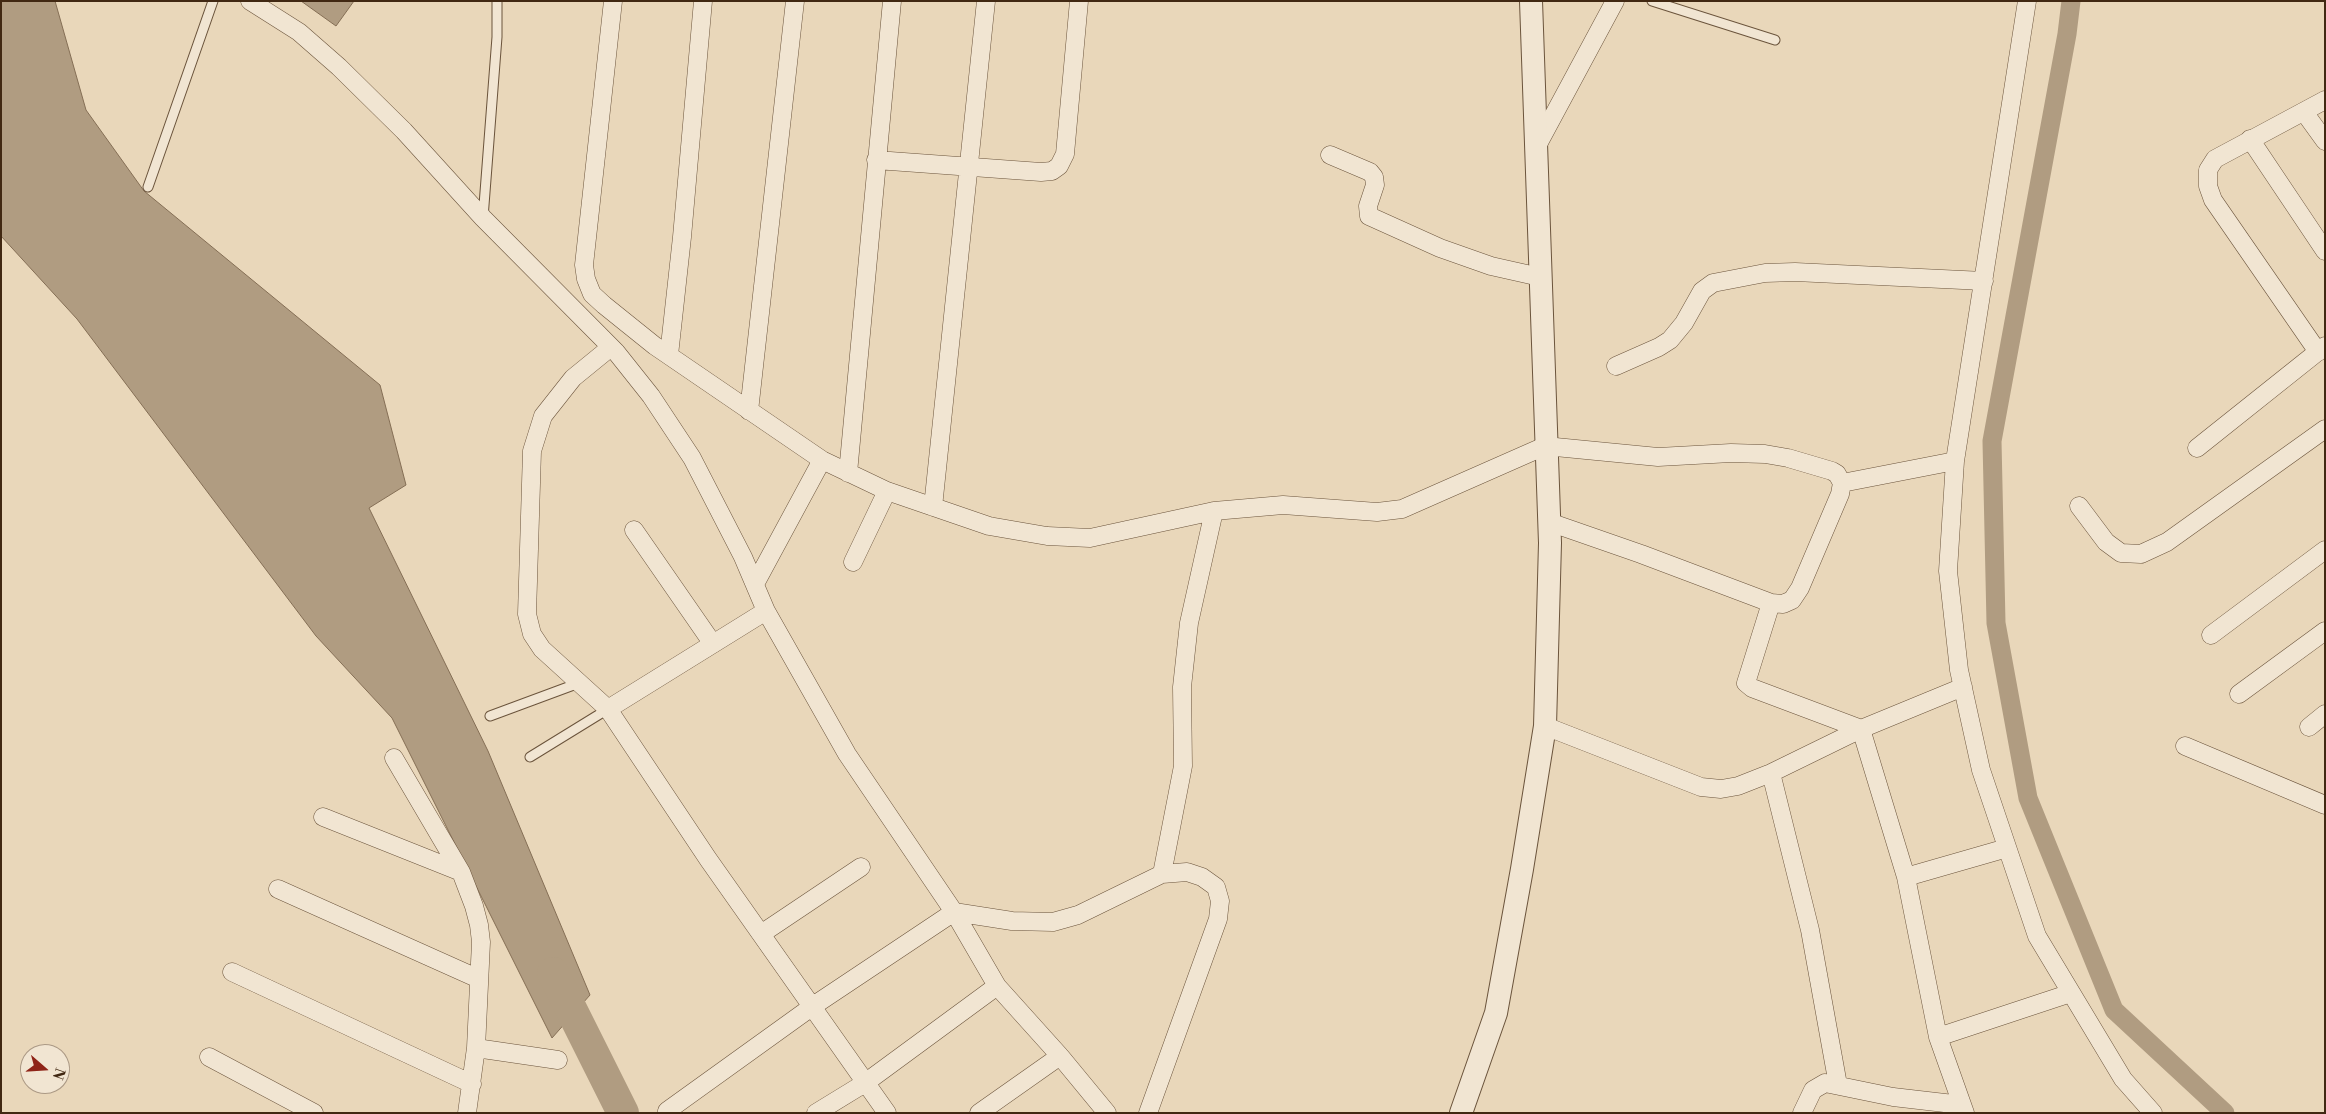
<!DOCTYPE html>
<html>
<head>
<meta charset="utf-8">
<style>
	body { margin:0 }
	#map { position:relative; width:2326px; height:1114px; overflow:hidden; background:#e9d7ba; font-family:"Libre Bodoni",serif }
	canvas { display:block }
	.frame { position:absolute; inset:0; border:2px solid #412812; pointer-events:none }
	.north { position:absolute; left:20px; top:1044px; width:50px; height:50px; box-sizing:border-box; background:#f1e5d2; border:1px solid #ab9985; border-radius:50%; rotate:109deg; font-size:14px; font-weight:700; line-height:20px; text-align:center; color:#412812 }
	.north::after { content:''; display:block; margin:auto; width:18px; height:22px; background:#8f2418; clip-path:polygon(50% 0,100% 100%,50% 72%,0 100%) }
</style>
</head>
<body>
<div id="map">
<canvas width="2326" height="1114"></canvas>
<div class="frame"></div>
<div class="north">N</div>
</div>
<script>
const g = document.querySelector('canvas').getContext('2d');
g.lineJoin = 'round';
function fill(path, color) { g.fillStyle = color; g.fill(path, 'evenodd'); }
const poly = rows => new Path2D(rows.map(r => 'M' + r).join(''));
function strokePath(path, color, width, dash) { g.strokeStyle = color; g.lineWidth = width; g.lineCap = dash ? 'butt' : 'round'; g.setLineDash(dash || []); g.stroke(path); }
const water = poly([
	[1,1,55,1,86,110,144,191,380,385,406,485,369,508,488,751,590,995,552,1038,392,718,316,636,77,319,1,236,1,1],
	[301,1,354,1,336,26,301,1]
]);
fill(water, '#b09c81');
strokePath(water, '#846e55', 1);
strokePath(poly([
	[2071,1,2067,34,1992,441,1996,623,2028,798,2114,1010,2225,1113]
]), '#b09c81', 19);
strokePath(poly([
	[553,973,623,1113]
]), '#b09c81', 32);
const service = poly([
	[1652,1,1775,40],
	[148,187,213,1],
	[483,218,497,37,497,1],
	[490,716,579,683],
	[530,757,608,709]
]);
const minor = poly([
	[250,1,299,32,339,67,404,131,483,218,616,352,651,396,692,458,743,557,766,611,847,754,954,912,997,986,1060,1056,1107,1113],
	[613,1,584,265,586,279,592,294,604,305,655,346,822,460,887,491,989,526,1047,536,1090,538,1214,511,1283,505,1377,512,1402,509,1545,446,1658,457,1731,453,1765,454,1788,458,1832,471,1837,474,1842,483,1840,494,1800,588,1792,600,1783,604,1771,603,1641,554,1549,522],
	[2027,1,1955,461,1948,571,1959,670,1981,770,2037,936,2123,1079,2153,1113],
	[2304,112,2325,141],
	[2250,139,2325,251],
	[1537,146,1615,1],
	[1330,155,1370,172,1374,177,1375,185,1368,206,1369,216,1440,248,1491,266,1540,277],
	[876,160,1041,172,1052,171,1059,166,1065,154,1079,1],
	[611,347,573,378,543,416,532,451,527,614,532,634,542,649,608,709,708,859,887,1113],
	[2318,352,2213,200,2208,186,2208,170,2215,159,2325,100],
	[669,355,682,237,703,1],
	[1616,366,1659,347,1670,340,1684,323,1702,291,1713,283,1765,273,1795,272,1984,281],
	[749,411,795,1],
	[2197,448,2325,346],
	[848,473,892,1],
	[1842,483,1955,461],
	[2079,506,2106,542,2121,553,2141,554,2167,542,2325,429],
	[933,507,986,1],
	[634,530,713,644],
	[853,562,887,491],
	[755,584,822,460],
	[1771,603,1746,683,1752,688,1861,729,1906,877,1938,1037,1965,1113],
	[2211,635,2325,550],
	[2239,694,2325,631],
	[608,709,766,611],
	[1545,726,1701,787,1721,789,1738,786,1771,773,1861,729,1963,687],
	[2309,727,2325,714],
	[2185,746,2325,805],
	[394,758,461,872,474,906,479,925,481,942,476,1048,467,1113],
	[1771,773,1810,930,1838,1085],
	[323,817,461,872],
	[1162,874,1183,766,1182,687,1189,623,1214,511],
	[1906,877,2007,848],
	[278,889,479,979],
	[761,934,861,867],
	[232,972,472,1084],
	[1938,1037,2071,993],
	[476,1048,558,1060],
	[209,1057,314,1113],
	[667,1111,813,1006,954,912,1012,921,1053,922,1078,915,1162,874,1187,872,1202,877,1216,887,1220,901,1218,919,1148,1113],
	[816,1113,865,1083,997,986],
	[979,1113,1060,1056],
	[1802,1113,1813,1090,1825,1083,1893,1097,1962,1105]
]);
const tertiary = poly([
	[1461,1113,1496,1013,1522,869,1545,726,1550,543,1531,1]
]);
strokePath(service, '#6b543c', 11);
strokePath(minor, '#6b543c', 19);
strokePath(tertiary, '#6b543c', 24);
strokePath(service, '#f1e5d2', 9);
strokePath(minor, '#f1e5d2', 18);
strokePath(tertiary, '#f1e5d2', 22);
</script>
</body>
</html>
